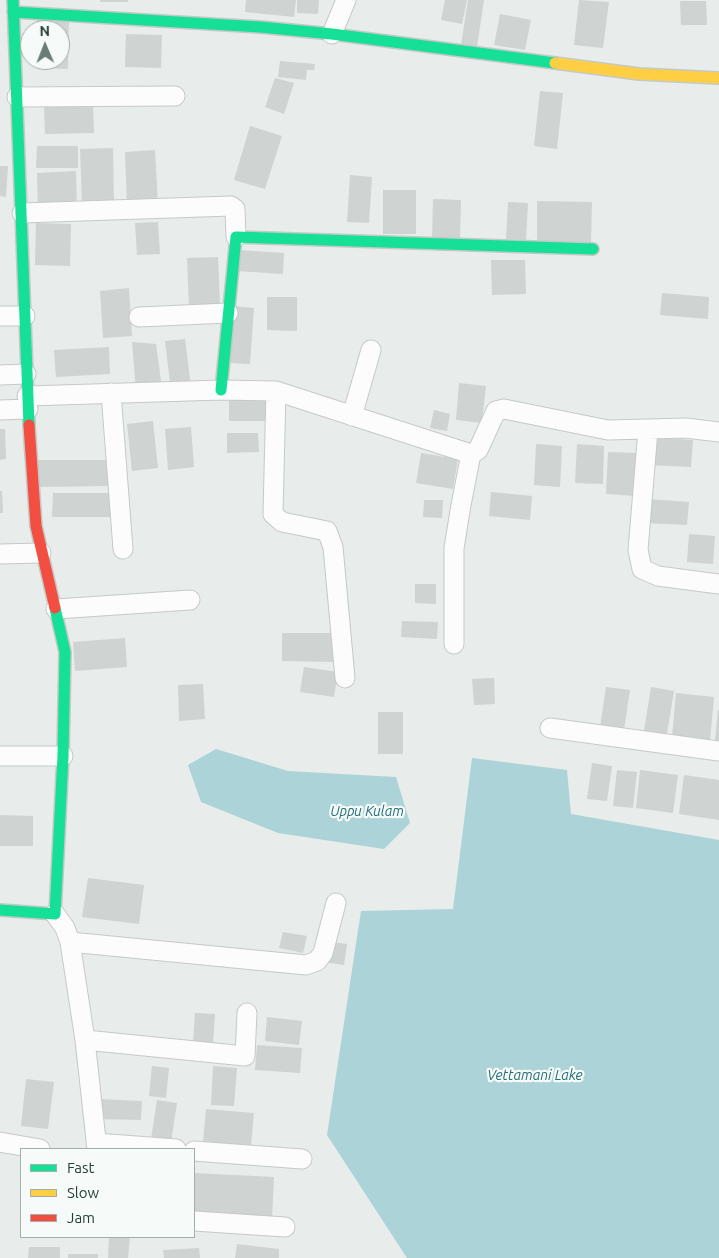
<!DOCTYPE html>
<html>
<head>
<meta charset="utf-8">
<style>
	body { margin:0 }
	#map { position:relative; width:719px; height:1258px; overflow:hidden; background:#e8ecea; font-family:Ubuntu,sans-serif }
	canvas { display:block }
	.legend { position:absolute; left:20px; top:1148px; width:175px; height:90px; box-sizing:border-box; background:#f6faf8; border:1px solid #a2afab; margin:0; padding:6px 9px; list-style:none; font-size:15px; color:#253f37 }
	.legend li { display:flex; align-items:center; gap:10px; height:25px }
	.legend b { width:25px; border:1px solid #a2afab }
	.north { position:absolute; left:20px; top:20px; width:50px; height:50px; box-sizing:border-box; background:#f6faf8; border:1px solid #a2afab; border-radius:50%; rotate:359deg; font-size:14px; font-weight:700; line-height:20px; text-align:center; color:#253f37 }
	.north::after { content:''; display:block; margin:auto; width:18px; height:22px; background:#697c76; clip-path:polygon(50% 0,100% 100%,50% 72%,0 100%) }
</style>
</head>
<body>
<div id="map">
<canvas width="719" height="1258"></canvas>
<ul class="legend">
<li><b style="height:6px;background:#16e098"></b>Fast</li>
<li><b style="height:6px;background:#ffcf43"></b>Slow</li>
<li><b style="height:6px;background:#f24e42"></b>Jam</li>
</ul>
<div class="north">N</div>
</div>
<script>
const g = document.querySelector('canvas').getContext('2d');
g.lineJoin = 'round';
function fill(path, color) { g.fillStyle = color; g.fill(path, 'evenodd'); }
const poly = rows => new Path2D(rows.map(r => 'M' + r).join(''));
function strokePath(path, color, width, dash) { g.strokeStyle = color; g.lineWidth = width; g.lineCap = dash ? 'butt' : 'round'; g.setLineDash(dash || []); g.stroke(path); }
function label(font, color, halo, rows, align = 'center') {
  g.font = font + ' Ubuntu,sans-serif'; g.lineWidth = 4.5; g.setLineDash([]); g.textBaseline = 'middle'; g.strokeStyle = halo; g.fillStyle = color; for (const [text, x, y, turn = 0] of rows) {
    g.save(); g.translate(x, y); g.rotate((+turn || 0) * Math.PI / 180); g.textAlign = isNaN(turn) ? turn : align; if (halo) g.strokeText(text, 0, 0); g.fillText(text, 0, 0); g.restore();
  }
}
fill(poly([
	[216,749,288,771,396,777,410,823,384,849,278,833,201,802,188,765],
	[472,758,567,770,571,814,719,840,719,1258,407,1258,327,1135,361,911,453,909]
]), '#acd3d7');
fill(poly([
	[100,0,128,0,128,2,100,2],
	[246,0,296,0,294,17,245,12],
	[297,0,319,0,318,14,297,13],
	[445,0,467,0,462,24,441,20],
	[468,0,484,0,477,47,461,45],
	[579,0,609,2,603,48,574,45],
	[680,1,706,1,707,25,681,25],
	[500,14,531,20,525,50,494,45],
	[37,20,69,21,68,69,36,68,37,60,60,60,60,30,37,30],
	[126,34,162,35,161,68,125,67],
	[280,61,315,64,314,70,307,70,306,80,278,77],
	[275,78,294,83,284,114,265,107],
	[540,91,563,93,557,149,534,146],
	[93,104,94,133,45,134,44,106],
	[250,126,282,136,265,189,234,180],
	[37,146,78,146,78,168,36,168],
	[113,148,114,204,82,205,80,149],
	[155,150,158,205,127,206,125,152],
	[0,166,8,166,6,197,0,196],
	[76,171,77,209,38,210,37,173],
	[350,175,372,177,369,223,347,222],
	[383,190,416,190,416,234,383,234],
	[433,199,461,200,460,240,432,239],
	[537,201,592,202,591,243,537,242],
	[508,202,528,203,526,240,506,239],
	[158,222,160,254,137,255,135,223],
	[36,223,71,224,70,266,35,265],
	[238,250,284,253,283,274,237,271],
	[218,257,220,306,189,307,187,258],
	[491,260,525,260,526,294,492,295],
	[129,288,132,336,103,338,100,291],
	[662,293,709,297,708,319,660,315],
	[267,297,297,297,297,331,267,330],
	[233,306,254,308,250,364,229,363],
	[185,339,191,387,171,390,165,341],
	[132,342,156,344,162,388,136,390],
	[109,347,110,374,56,377,54,350],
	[459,383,486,386,482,423,456,420],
	[229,400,268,400,268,421,229,421],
	[434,410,450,414,447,431,430,428],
	[153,421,158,468,132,471,127,424],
	[191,427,194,467,168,470,165,429],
	[0,429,5,429,6,459,0,460],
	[227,433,258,433,259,452,227,453],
	[650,437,693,440,691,467,648,465],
	[536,444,562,446,560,487,534,485],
	[577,444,604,446,603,484,575,483],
	[608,452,637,453,635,496,606,494],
	[421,453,458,459,453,489,416,483],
	[38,460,108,460,108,486,38,487],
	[0,491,2,491,3,513,0,513],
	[491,492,532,496,530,520,489,516],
	[53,493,111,493,111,517,52,517],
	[647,499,689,502,687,525,646,523],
	[424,500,443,500,442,518,423,517],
	[689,534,715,536,713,564,687,562],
	[415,584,436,584,436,604,415,603],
	[402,621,438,622,437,639,401,637],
	[282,633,335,633,335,662,282,661],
	[125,638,127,667,75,671,73,642],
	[304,667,338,672,334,697,300,692],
	[494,678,495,704,474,705,472,679],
	[203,684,205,719,179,721,178,685],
	[606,687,630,690,624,730,600,727],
	[651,687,674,691,666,740,643,737],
	[676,693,714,697,710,741,672,737],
	[718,710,719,710,719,740,715,740],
	[378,712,403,712,403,754,378,754],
	[592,763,612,766,607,801,587,799],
	[617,770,637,772,633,808,613,806],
	[640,770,678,775,673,813,636,808],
	[684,775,719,780,719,820,679,814],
	[0,815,33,816,33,846,0,846],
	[88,878,144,885,139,924,82,917],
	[283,932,307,936,303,953,279,948],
	[327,941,347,944,344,965,324,962],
	[195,1013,215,1014,213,1044,193,1043],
	[267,1017,302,1021,299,1045,265,1041],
	[257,1045,302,1048,300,1073,255,1070],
	[152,1066,169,1068,166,1098,149,1096],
	[213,1066,237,1068,234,1106,211,1105],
	[26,1079,54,1082,48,1129,21,1126],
	[97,1099,142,1101,141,1120,96,1119],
	[157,1100,177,1103,171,1142,151,1139],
	[206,1109,254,1113,251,1145,203,1142],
	[194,1173,274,1177,272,1218,194,1214],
	[109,1237,130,1237,128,1258,108,1258],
	[237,1244,279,1249,279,1258,235,1258],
	[29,1247,60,1247,60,1258,28,1258],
	[199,1248,200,1258,164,1258,163,1250],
	[68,1254,98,1254,98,1258,68,1258]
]), '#cfd3d1');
const street = poly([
	[332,34,346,0],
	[17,97,175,96],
	[22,213,231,206,235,209,236,237],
	[0,316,25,316],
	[139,317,228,313],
	[0,375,26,374],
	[276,391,273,514,282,522,327,531,333,547,345,678],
	[111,393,123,549],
	[27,396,221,390,276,391,471,454],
	[0,410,28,409],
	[352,416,371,350],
	[648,430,638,550,642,569,658,576,719,584],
	[0,554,41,553],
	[56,609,190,600],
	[454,644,454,548,461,505,471,454,478,450,496,411,504,409,608,430,686,428,719,432],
	[550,728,719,751],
	[0,756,63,756],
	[55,914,65,928,70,942,85,1040,97,1149],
	[70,942,306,965,317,961,323,953,336,903],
	[85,1040,245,1056,247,1013],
	[0,1142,40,1149],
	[96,1143,176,1149],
	[194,1151,302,1159],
	[194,1221,285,1227]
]);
const fast = poly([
	[13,0,29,425],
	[13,12,260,27,332,34,555,63],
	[221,390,236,237,593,249],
	[0,910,55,914,63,756,65,652,55,608]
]);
const slow = poly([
	[555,63,639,74,719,78]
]);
const jam = poly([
	[29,425,36,526,55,608]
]);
strokePath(street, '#c5c9c7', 21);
strokePath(fast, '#c4c9c7', 14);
strokePath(slow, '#c4c9c7', 14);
strokePath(jam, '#c4c9c7', 14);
strokePath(street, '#fcfcfc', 19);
strokePath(fast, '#16e098', 11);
strokePath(slow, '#ffcf43', 11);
strokePath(jam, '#f24e42', 11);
label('italic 14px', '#226e79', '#f6faf8', [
	["Uppu Kulam",367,811],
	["Vettamani Lake",535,1075]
]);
</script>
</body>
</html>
